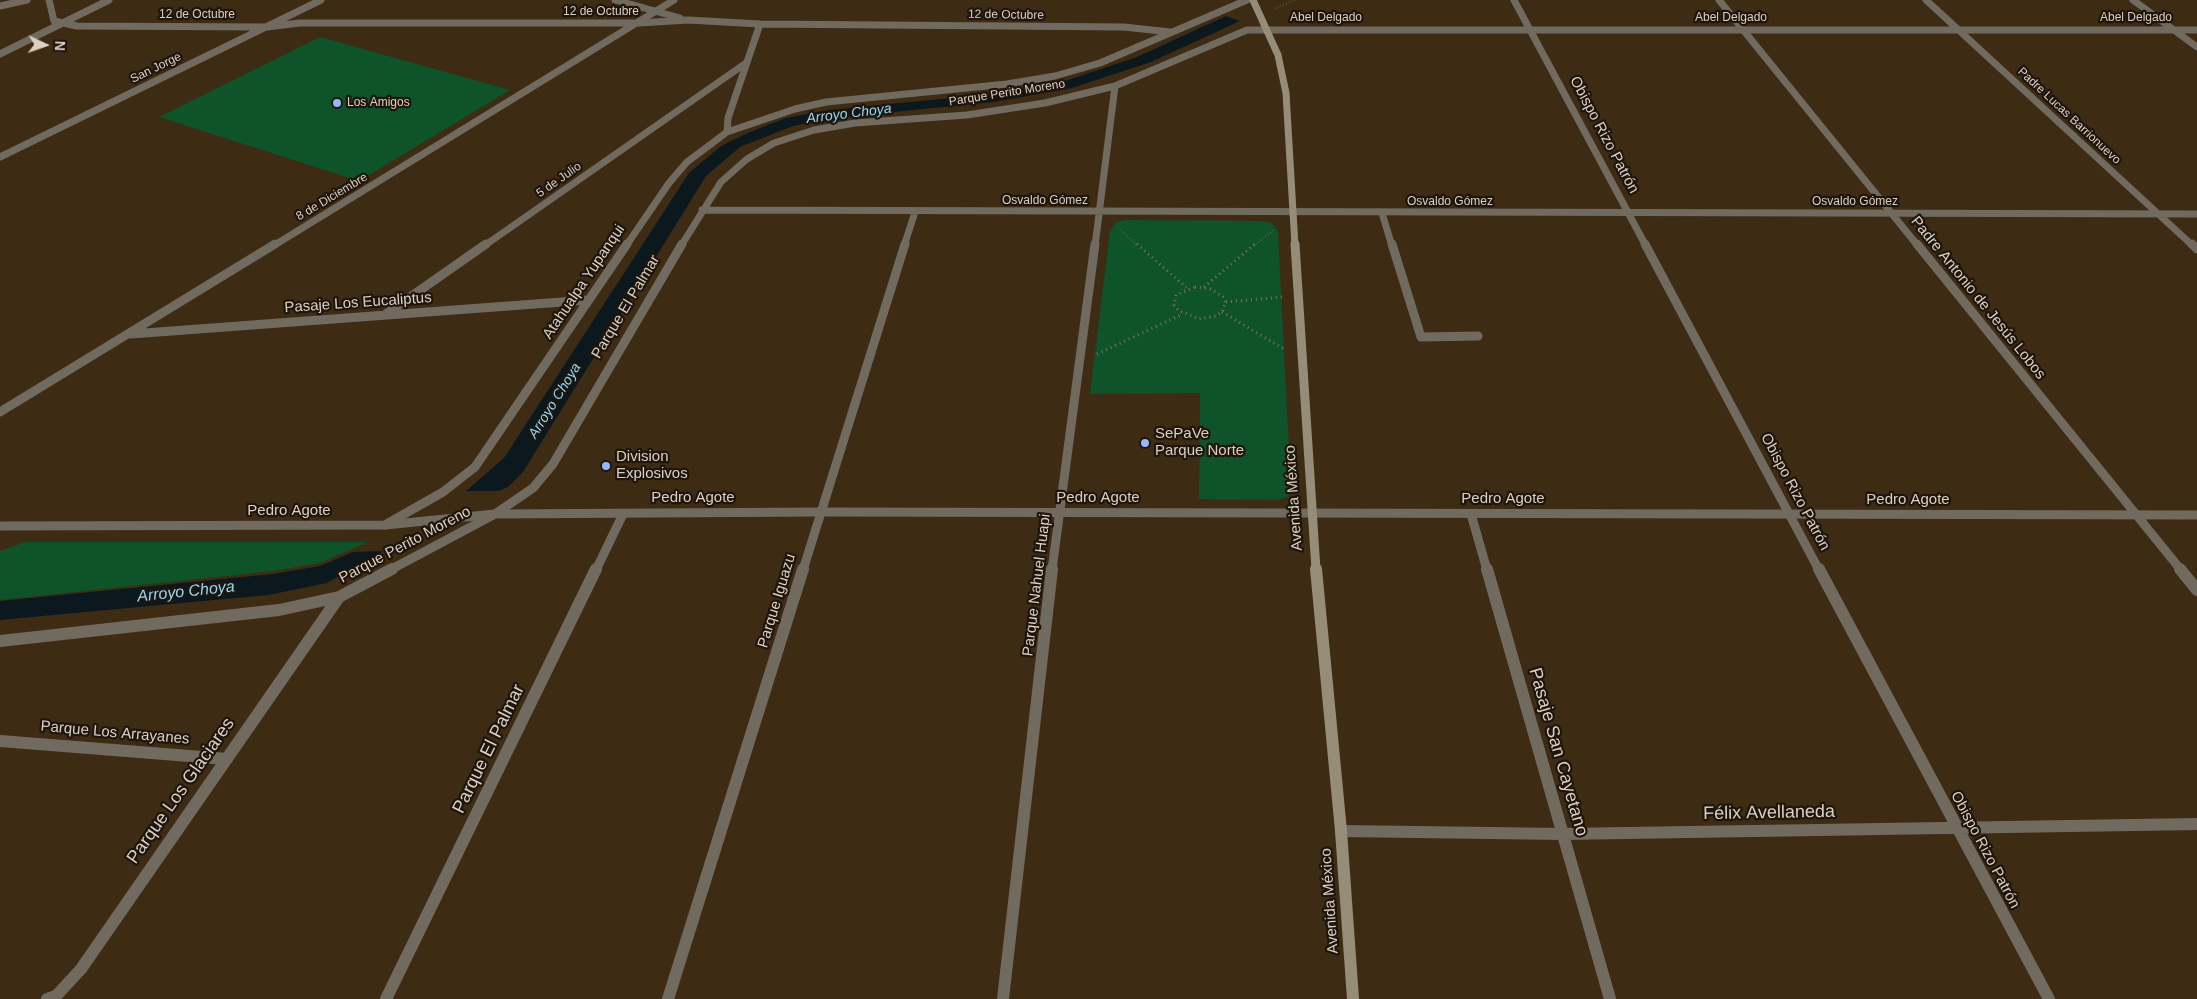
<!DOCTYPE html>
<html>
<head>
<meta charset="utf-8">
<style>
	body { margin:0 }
	#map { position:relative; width:2197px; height:999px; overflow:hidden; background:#3e2b14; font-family:Arial,sans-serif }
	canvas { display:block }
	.north { position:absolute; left:20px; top:20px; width:50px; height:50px; -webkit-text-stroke:4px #1e150c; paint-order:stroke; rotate:93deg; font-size:14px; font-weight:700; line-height:20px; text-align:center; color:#dbcfc2 }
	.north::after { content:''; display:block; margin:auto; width:18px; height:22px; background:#dbcfc2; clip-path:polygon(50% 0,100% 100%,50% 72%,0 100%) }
</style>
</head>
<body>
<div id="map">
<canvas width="2197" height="999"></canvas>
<div class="north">N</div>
</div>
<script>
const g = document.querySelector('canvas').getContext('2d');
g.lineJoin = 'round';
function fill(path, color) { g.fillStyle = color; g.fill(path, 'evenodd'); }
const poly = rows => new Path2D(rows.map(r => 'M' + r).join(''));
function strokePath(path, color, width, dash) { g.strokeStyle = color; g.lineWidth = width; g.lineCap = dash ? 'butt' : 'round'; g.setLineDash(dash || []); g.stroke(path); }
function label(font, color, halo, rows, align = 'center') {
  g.font = font + ' Arial,sans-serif'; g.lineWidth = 4.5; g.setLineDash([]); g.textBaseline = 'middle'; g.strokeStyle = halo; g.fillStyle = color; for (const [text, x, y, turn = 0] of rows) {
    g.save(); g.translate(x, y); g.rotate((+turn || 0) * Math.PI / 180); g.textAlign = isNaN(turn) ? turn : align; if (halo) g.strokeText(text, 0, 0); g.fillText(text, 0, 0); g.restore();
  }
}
fill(poly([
	[320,37,510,90,359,181,159,117],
	[1127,220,1261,221,1272,223,1278,231,1291,489,1288,497,1278,500,1199,499,1200,393,1090,394,1110,231,1116,222],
	[25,542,368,542,320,563,274,571,0,600,0,551]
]), '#0e5329');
fill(poly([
	[1226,16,1240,21,1151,62,1072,88,994,102,833,118,793,126,740,147,706,176,523,472,508,487,499,491,466,491,504,458,689,173,721,146,750,132,786,118,829,110,1012,92,1065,81,1137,57],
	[383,551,327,583,268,595,0,620,0,601,273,574,320,566,353,552]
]), '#0b191f');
strokePath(poly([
	[1275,8,1295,0],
	[1118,228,1138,246],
	[1254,246,1274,229]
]), '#827260', 2, [0.5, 2.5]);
strokePath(poly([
	[1137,244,1188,289],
	[1195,287,1211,289,1223,297,1226,302,1222,312,1216,316,1199,319,1178,310,1174,305,1176,295,1195,287],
	[1204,287,1255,244],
	[1226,302,1282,297],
	[1222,312,1284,349],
	[1097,354,1183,314]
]), '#827260', 3, [1, 4]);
strokePath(poly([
	[1382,213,1392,246]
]), '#716b5f', 7);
strokePath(poly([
	[1392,244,1421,337,1478,336]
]), '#716b5f', 9);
strokePath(poly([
	[49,0,54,21,77,26,267,27,300,23,639,23,688,20,760,24,1124,27,1170,32],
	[615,0,680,18],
	[1514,0,1646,246],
	[1719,0,1918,246],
	[1926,0,2193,246],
	[2133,0,2197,47],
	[0,6,27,0],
	[0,54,109,0],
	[727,132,728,118,760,24],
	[0,157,321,0],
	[702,210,2197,214],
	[273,246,674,0],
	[484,246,746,63],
	[626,246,669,183,687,162,727,132,795,109,826,102,1007,84,1055,76,1100,63,1247,0],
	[681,246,721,182,747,159,774,143,814,130,855,123,967,115,1045,103,1115,86,1247,30,2197,30],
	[904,246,915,212],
	[1095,246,1115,86]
]), '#716b5f', 7);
strokePath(poly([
	[1645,244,1819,570],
	[1917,244,2181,570],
	[2192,244,2197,249],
	[386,314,486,244],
	[131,334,589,300],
	[0,412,275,244],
	[1471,514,1487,570],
	[385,525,443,492,475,467,627,244],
	[390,570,495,514,533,488,553,464,682,244],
	[596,570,623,514],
	[803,570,905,244],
	[1052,570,1095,244]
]), '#716b5f', 9);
strokePath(poly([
	[1487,569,1610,999],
	[1819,569,2049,999],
	[2180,569,2197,590],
	[0,641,279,610,339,597,392,569],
	[0,741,227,759],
	[1341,831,1563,834,2197,824],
	[47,999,56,996,81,969,339,597],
	[386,999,596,569],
	[668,999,803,569],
	[1003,999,1052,569]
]), '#716b5f', 12);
strokePath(poly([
	[0,526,385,525,495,514,821,512,2197,515]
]), '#716b5f', 9);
strokePath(poly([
	[1253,0,1278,55,1286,93,1295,246]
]), '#968d79', 7);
strokePath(poly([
	[1295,244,1316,570]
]), '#968d79', 9);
strokePath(poly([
	[1316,569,1341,831,1353,999]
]), '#968d79', 12);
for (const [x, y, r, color] of [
	[337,103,5,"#9ab5fd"],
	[1145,443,5,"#9ab5fd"],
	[606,466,5,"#9ab5fd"]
]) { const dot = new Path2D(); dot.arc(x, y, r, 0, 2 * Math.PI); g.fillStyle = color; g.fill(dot); strokePath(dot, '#1e150c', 2); }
label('12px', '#dbcfc2', '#1e150c', [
	["12 de Octubre",601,12],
	["12 de Octubre",197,15],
	["12 de Octubre",1006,15,1],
	["Abel Delgado",1326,18],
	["Abel Delgado",1731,18],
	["Abel Delgado",2136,18],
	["San Jorge",156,68,-26],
	["Parque Perito Moreno",1007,93,-9],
	["Padre Lucas Barrionuevo",2069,116,43],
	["5 de Julio",559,180,-35],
	["8 de Diciembre",332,197,-31],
	["Osvaldo Gómez",1045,201],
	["Osvaldo Gómez",1450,202],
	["Osvaldo Gómez",1855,202]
]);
label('12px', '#dbcfc2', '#1e150c', [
	["Los Amigos",347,103]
], 'left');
label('italic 14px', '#8ed8fa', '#1e150c', [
	["Arroyo Choya",849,114,-7],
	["Arroyo Choya",555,401,-58]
]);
label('15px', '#dbcfc2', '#1e150c', [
	["Obispo Rizo Patrón",1604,135,62],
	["Atahualpa Yupanqui",584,282,-56],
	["Padre Antonio de Jesús Lobos",1978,298,51],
	["Pasaje Los Eucaliptus",358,303,-4],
	["Parque El Palmar",626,307,-59],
	["Obispo Rizo Patrón",1795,492,62],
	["Pedro Agote",693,498],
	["Pedro Agote",1098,498],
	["Avenida México",1294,498,-94],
	["Pedro Agote",1503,499],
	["Pedro Agote",1908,500],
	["Pedro Agote",289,511],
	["Parque Perito Moreno",405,545,-28],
	["Parque Nahuel Huapi",1037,585,-83],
	["Parque Iguazu",777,601,-73],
	["Parque Los Arrayanes",115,733,5],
	["Obispo Rizo Patrón",1985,850,62],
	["Avenida México",1330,901,-94]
]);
label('15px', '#dbcfc2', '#1e150c', [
	["SePaVe",1155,434],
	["Parque Norte",1155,451],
	["Division",616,457],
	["Explosivos",616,474]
], 'left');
label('italic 16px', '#8ed8fa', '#1e150c', [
	["Arroyo Choya",186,592,-6]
]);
label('18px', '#dbcfc2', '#1e150c', [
	["Parque El Palmar",489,749,-64],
	["Pasaje San Cayetano",1558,752,74],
	["Parque Los Glaciares",181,791,-55],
	["Félix Avellaneda",1769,813,-1]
]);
</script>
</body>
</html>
